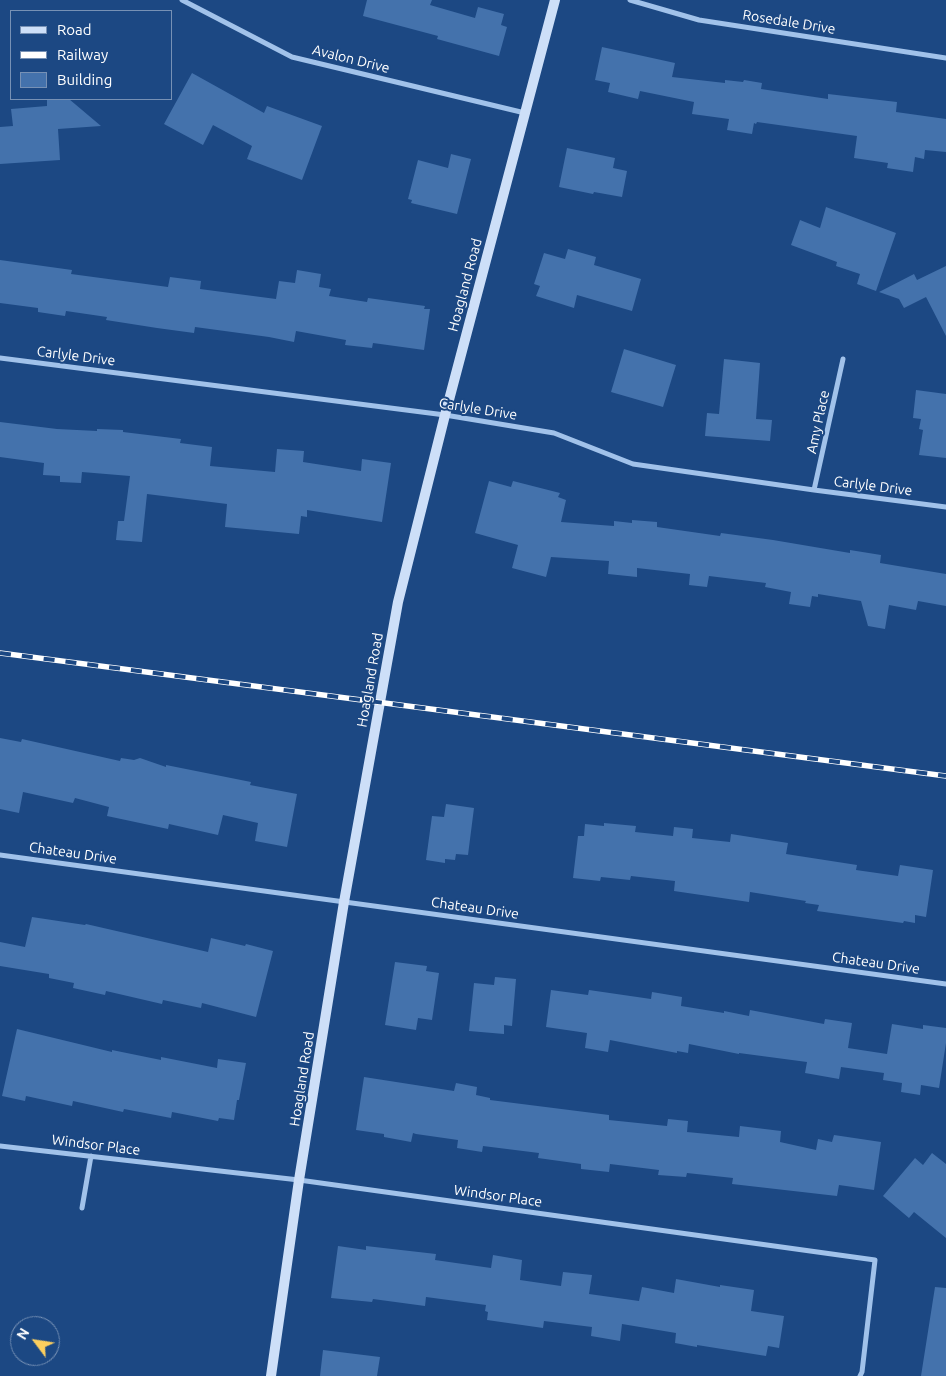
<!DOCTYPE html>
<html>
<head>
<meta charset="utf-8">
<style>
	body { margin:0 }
	#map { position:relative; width:946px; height:1376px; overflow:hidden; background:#1c4883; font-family:Ubuntu,sans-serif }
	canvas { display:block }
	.legend { position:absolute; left:10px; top:10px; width:162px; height:90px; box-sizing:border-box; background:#1c4883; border:1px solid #7791b5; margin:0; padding:6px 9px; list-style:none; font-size:15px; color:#fff }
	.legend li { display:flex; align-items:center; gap:10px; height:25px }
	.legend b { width:25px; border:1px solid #7791b5 }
	.north { position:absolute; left:10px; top:1316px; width:50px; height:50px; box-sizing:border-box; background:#1c4883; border:1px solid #7791b5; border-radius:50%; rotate:301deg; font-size:14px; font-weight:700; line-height:20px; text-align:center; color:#fff }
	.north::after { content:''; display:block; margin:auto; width:18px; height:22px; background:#fbce5e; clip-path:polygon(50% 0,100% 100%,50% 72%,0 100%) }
</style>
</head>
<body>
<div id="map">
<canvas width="946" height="1376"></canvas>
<ul class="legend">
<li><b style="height:6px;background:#cddff8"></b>Road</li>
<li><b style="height:6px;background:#fff"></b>Railway</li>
<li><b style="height:14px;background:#4472ac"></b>Building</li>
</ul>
<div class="north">N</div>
</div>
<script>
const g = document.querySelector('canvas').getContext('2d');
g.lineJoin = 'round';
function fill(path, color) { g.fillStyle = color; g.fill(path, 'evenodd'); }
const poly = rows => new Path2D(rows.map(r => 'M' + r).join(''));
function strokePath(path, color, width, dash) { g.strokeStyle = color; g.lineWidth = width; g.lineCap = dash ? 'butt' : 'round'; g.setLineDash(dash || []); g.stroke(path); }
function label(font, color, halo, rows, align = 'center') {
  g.font = font + ' Ubuntu,sans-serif'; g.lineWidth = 4; g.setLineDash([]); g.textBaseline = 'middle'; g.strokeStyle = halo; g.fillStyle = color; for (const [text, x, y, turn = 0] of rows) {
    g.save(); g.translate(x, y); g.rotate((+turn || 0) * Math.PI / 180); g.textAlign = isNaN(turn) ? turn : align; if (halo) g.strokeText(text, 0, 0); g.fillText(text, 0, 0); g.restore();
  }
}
fill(poly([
	[367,0,432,0,430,5,475,18,478,7,504,14,501,25,507,27,499,56,437,39,438,36,363,16],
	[602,47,675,63,672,77,725,83,725,80,743,82,744,80,762,83,761,89,828,99,828,94,897,102,896,112,946,119,946,152,925,150,924,159,915,157,913,172,887,168,888,163,854,158,857,136,757,122,756,124,754,123,752,134,727,130,729,119,692,114,694,102,640,91,638,99,608,92,610,83,595,80],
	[192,73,264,113,267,106,322,126,302,180,247,159,252,146,213,125,203,145,164,124],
	[47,99,69,99,101,126,58,129,60,160,0,164,0,127,13,126,11,109,47,106],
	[567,148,615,158,613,168,627,171,622,197,594,192,593,194,559,187],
	[451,154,471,159,457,214,411,203,412,200,408,199,418,160,448,168],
	[826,207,896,233,876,291,857,284,860,274,836,266,837,262,791,245,800,220,820,228],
	[568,249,596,257,594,265,641,279,632,311,577,295,574,308,536,296,540,286,534,284,544,253,565,259],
	[0,260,72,270,71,274,168,287,170,277,201,281,200,289,276,299,279,281,295,283,297,270,321,274,319,287,331,289,329,296,367,302,368,298,425,306,424,309,430,309,424,350,373,343,372,348,345,345,346,340,296,331,294,342,269,337,195,327,194,333,157,328,106,320,107,317,66,311,65,316,38,312,38,308,0,303],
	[946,266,946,336,926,297,904,308,899,299,879,292,914,274,917,280],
	[624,349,676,365,663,407,611,392],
	[724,359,760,363,756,419,772,420,770,441,705,436,707,413,719,414],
	[916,390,946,394,946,458,919,455,923,430,919,429,921,419,913,418],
	[0,422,57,429,97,431,97,429,123,430,123,432,181,439,180,443,212,447,210,466,275,472,277,449,304,451,303,462,361,471,362,459,391,463,382,522,307,510,307,517,301,516,299,534,225,527,227,504,147,494,142,542,116,540,118,521,124,521,130,476,82,472,81,483,60,482,60,476,43,475,44,463,0,457],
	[489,481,511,487,513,481,560,493,558,497,566,500,561,522,614,526,614,521,632,523,632,520,657,522,657,527,720,536,721,533,773,540,850,553,850,550,881,555,880,563,946,574,946,606,918,601,916,610,889,605,885,629,868,626,861,601,818,594,818,597,812,596,810,607,789,604,791,592,765,587,766,583,709,576,707,587,689,585,690,574,637,568,637,577,608,574,609,561,551,557,546,577,512,568,518,545,475,533],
	[0,738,21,742,22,739,120,761,121,758,134,760,140,758,166,767,166,765,251,782,250,785,297,794,287,847,255,841,258,823,223,815,218,835,169,824,168,829,107,816,109,807,75,798,73,803,23,792,19,813,0,809],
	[446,804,474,808,468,855,456,854,455,860,445,859,445,863,426,860,432,816,444,817],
	[604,823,636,826,635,832,673,836,674,827,693,829,692,838,730,842,731,834,788,843,786,854,857,865,856,870,898,876,900,865,933,870,926,917,915,915,915,923,904,921,903,923,817,911,819,905,805,903,806,901,750,892,749,902,674,891,675,881,631,876,630,880,601,877,600,881,573,878,578,836,584,836,585,824,604,826],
	[32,917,85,925,86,924,208,952,211,938,245,946,246,944,273,951,256,1017,202,1003,201,1008,163,1000,162,1004,106,991,105,995,73,988,74,983,49,978,49,974,0,966,0,942,25,947],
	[395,962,427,966,426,971,439,973,432,1020,418,1018,416,1030,385,1025],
	[495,977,516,979,512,1026,504,1025,504,1034,469,1031,474,983,494,985],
	[551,990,588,995,589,990,651,999,652,992,682,997,681,1006,724,1013,724,1011,749,1016,750,1010,824,1024,825,1019,852,1023,848,1048,887,1054,892,1024,923,1029,923,1025,946,1028,946,1043,939,1088,921,1085,920,1095,901,1092,902,1083,883,1080,884,1073,841,1067,839,1079,805,1073,807,1062,739,1053,739,1054,689,1044,688,1053,677,1051,677,1053,610,1040,608,1052,585,1048,587,1033,546,1027],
	[17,1029,112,1052,112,1050,161,1060,161,1057,217,1068,218,1059,246,1063,239,1100,237,1100,234,1120,219,1118,218,1121,172,1112,171,1118,124,1109,123,1112,73,1101,72,1106,26,1096,25,1101,2,1096],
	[364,1077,454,1091,456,1083,477,1087,476,1095,490,1098,490,1100,609,1115,609,1120,667,1126,668,1119,688,1121,687,1132,739,1137,740,1126,781,1131,780,1142,816,1150,818,1139,832,1142,834,1135,881,1142,874,1190,839,1185,837,1196,732,1184,733,1178,687,1173,686,1177,658,1175,659,1170,610,1164,609,1172,581,1169,581,1164,538,1158,539,1153,483,1146,482,1152,457,1148,458,1140,416,1134,413,1133,411,1142,384,1137,384,1134,356,1130],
	[932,1153,946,1164,946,1238,914,1212,909,1218,883,1196,915,1158,923,1165],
	[338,1246,366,1250,366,1246,436,1254,435,1260,491,1268,493,1255,522,1260,520,1280,561,1286,563,1272,592,1275,589,1294,639,1301,642,1287,674,1293,676,1279,720,1287,720,1285,754,1290,751,1311,784,1316,779,1348,768,1346,766,1356,697,1345,697,1347,675,1343,676,1333,622,1324,620,1341,591,1336,592,1327,544,1321,543,1328,487,1320,488,1312,485,1311,486,1305,426,1297,425,1306,373,1299,372,1302,331,1298],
	[935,1287,946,1288,946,1376,921,1376],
	[323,1350,380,1357,377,1376,320,1376]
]), '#4472ac');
strokePath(poly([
	[182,0,292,57,525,113],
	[630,0,699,20,946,58],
	[0,358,445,415,554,433,633,464,814,490,946,507],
	[814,490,843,359],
	[0,855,946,984],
	[0,1146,299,1180,875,1260,862,1372,860,1376],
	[82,1208,91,1156]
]), '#a1c2ea', 5);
strokePath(poly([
	[271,1376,299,1180,344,902,398,602,445,415,555,0]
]), '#cddff8', 10);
const rail = poly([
	[0,653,946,776]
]);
strokePath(rail, '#fff', 5.5);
strokePath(rail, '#1c4883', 4, [11]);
label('14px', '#fff', '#1c4883', [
	["Rosedale Drive",789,22,9],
	["Avalon Drive",351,59,14],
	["Hoagland Road",465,285,-75],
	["Carlyle Drive",76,356,7],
	["Carlyle Drive",478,409,9],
	["Amy Place",818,422,-78],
	["Carlyle Drive",873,486,7],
	["Hoagland Road",370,680,-80],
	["Chateau Drive",73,853,8],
	["Chateau Drive",475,908,8],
	["Chateau Drive",876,963,8],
	["Hoagland Road",302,1079,-81],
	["Windsor Place",96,1145,7],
	["Windsor Place",498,1196,8]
]);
</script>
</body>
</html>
